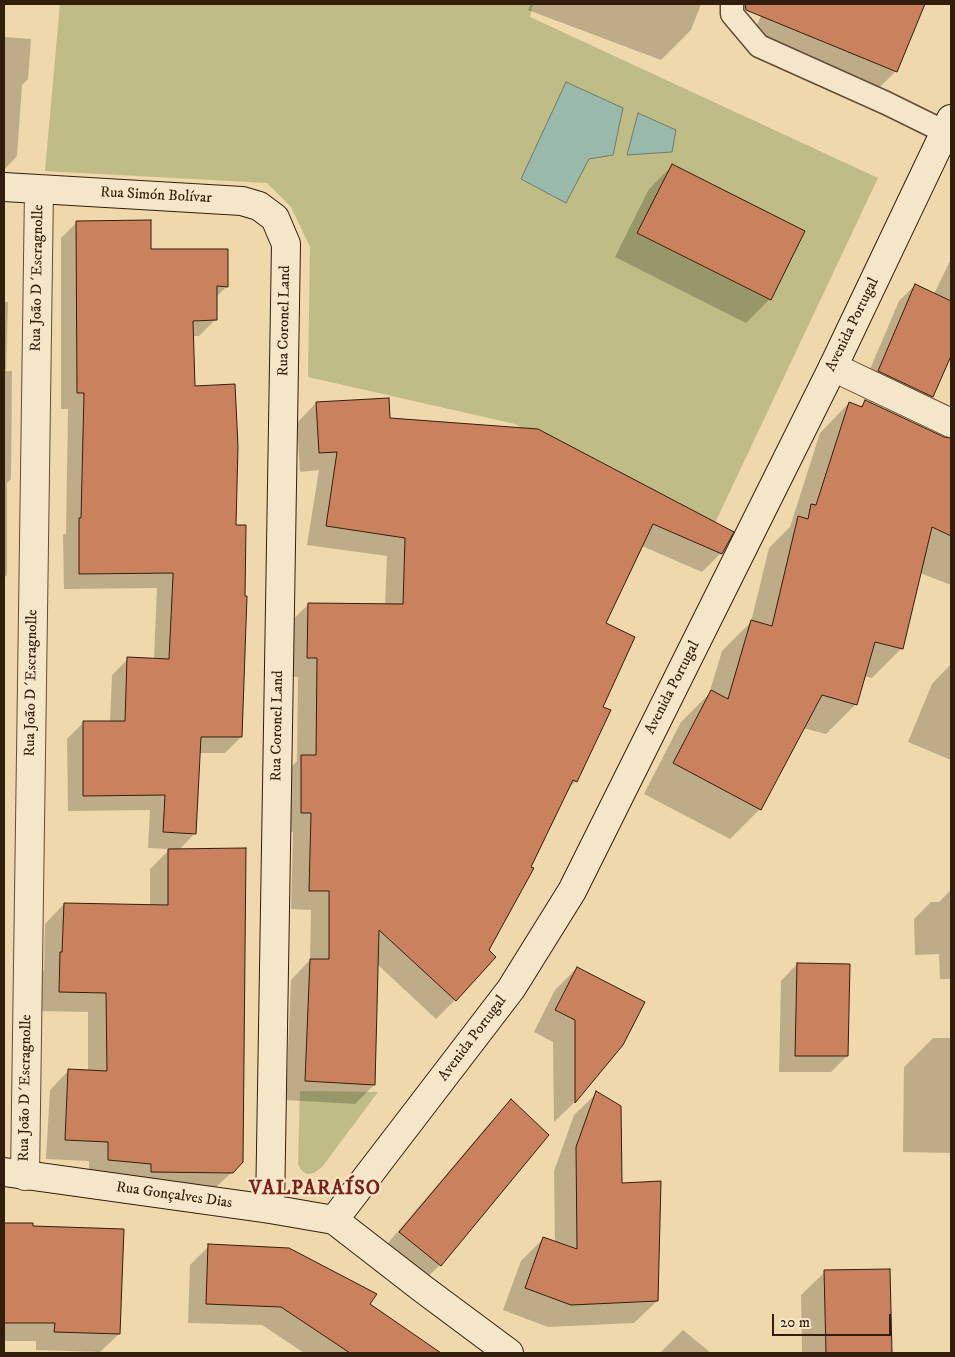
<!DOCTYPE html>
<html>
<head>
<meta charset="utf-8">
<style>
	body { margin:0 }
	#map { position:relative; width:955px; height:1357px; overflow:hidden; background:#eed8ac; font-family:"IM FELL DW Pica",serif }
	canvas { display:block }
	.frame { position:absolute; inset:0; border:5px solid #331e0d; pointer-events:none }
	.scale { position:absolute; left:772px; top:1314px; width:119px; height:22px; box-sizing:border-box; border:2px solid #331e0d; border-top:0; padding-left:6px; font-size:15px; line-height:18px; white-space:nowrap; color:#331e0d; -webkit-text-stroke:4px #f4e6c9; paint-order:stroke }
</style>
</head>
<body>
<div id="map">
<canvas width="955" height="1357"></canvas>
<div class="frame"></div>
<div class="scale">20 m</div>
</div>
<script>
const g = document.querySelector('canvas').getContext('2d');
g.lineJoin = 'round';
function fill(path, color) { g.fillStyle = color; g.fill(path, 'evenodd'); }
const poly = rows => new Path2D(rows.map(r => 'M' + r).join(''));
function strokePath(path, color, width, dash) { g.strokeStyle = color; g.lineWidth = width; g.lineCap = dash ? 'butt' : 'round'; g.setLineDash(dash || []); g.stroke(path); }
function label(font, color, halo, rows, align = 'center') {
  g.font = font + ' "IM FELL DW Pica",serif'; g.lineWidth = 4.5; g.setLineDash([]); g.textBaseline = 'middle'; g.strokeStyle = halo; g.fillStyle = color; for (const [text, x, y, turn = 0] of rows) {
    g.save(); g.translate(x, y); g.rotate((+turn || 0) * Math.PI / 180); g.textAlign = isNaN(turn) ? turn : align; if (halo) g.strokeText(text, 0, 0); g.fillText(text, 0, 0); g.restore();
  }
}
fill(poly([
	[60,4,533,4,530,17,878,178,714,525,515,424,308,377,310,247,291,207,267,183,45,171],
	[300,1091,378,1092,322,1167,314,1173,307,1174,301,1170,298,1164]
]), '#bfbd85');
const water = poly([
	[566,82,623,108,613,155,589,159,566,203,521,179,566,82],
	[638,113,676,130,672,152,627,155,638,113]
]);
fill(water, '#99b9ab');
strokePath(water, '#707b6c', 1);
fill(poly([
	[531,4,701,4,691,30,661,60,528,10],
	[766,4,924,4,896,71,872,95,749,44],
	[4,37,31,39,28,79,22,85,17,156,4,170],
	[672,166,803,232,770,299,746,323,615,257,649,189],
	[77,222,150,250,227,286,216,297,215,320,199,336,192,336,194,387,235,526,241,737,225,753,199,753,195,833,179,850,232,1172,212,1191,89,1179,89,1161,46,1159,50,1090,69,1070,88,1071,88,1012,40,1011,42,972,44,970,45,924,64,904,150,906,150,869,170,849,148,848,150,810,68,811,67,739,83,723,110,722,112,675,128,659,154,659,157,588,64,589,63,535,66,533,68,409,61,409,61,238],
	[951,259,951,353,932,396,915,413,862,388,899,301,915,285,934,294],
	[4,302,8,302,6,371,12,371,11,479,7,483,7,575,4,578],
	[866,401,944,438,951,440,951,585,920,573,902,648,872,678,864,676,856,704,826,734,803,728,760,809,730,839,644,794,681,722,709,694,722,651,751,622,769,548,790,527,820,433,849,403,859,408],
	[316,403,389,419,537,430,721,553,702,572,642,546,604,624,601,707,610,711,576,781,566,791,455,1000,436,1019,377,964,374,1085,355,1104,286,1100,291,980,310,960,311,910,291,909,293,832,283,832,283,776,297,761,298,677,288,676,289,623,309,604,385,605,387,556,307,545,319,470,300,472,297,423],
	[951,664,951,760,908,742,932,684],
	[951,890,951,979,940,979,939,954,915,955,914,919,931,902,939,902],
	[797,964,847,1056,831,1072,779,1072,781,981],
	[577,968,622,1045,575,1102,554,1122,553,1042,534,1032,555,990],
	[933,1038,951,1038,951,1153,903,1152,904,1067],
	[597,1093,620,1184,657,1301,634,1323,548,1327,503,1310,521,1261,544,1238,555,1242,554,1171,574,1115],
	[511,1101,440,1265,416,1288,377,1256,488,1125],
	[32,1224,32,1227,119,1334,100,1352,36,1350,36,1341,4,1341,4,1225],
	[209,1246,368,1305,426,1353,304,1353,262,1325,188,1323,190,1265],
	[889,1270,891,1353,802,1353,801,1295,825,1272],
	[683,1330,711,1353,660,1353]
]), '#0003');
const building = poly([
	[745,4,925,4,897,72,746,10,745,4],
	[672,164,805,231,771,300,637,233,672,164],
	[151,220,151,249,228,249,228,287,217,286,217,320,193,321,195,386,235,384,238,446,236,525,246,525,245,596,247,596,242,737,201,737,196,834,163,832,165,795,83,796,83,721,125,721,127,657,169,659,173,576,173,573,79,574,79,518,81,518,84,393,77,393,76,221,151,220],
	[915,284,951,301,951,356,933,397,878,371,915,284],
	[389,398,390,418,538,429,734,532,722,554,653,524,606,623,635,637,603,707,611,710,577,782,573,780,531,867,534,868,489,950,496,957,456,1001,379,930,375,1085,305,1081,310,959,329,959,329,891,309,891,311,813,301,813,301,755,316,755,317,658,307,658,308,603,403,604,405,538,326,526,337,452,319,453,316,402,389,398],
	[865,400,944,437,951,438,951,536,932,527,903,649,875,642,857,705,822,695,761,810,673,763,711,690,728,699,751,620,772,626,798,516,808,519,811,504,816,505,849,402,862,407,865,400],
	[246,848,243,1162,233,1173,151,1172,151,1164,108,1160,108,1142,65,1140,68,1069,107,1071,106,993,59,992,60,952,62,952,64,903,168,905,168,849,246,848],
	[797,963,850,964,848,1056,795,1056,797,963],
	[577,967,645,1002,623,1045,575,1103,575,1020,555,1010,577,967],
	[596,1091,621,1106,622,1183,661,1181,658,1301,571,1305,525,1288,543,1237,577,1249,576,1147,596,1091],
	[511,1099,549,1135,441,1266,399,1232,511,1099],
	[4,1223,33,1223,33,1226,124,1229,120,1334,54,1332,55,1323,4,1323,4,1223],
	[208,1244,289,1248,377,1294,370,1304,441,1353,350,1353,281,1307,206,1304,208,1244],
	[890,1269,892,1353,826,1353,824,1270,890,1269]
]);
fill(building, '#c9825d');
strokePath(building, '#331e0d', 1);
const lane = poly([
	[732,4,732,14,759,46,886,103,945,132]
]);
const street = poly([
	[833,367,951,423],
	[25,1176,39,190]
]);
const secondary = poly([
	[4,187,242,201,259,206,275,218,286,244,270,1209],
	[4,1172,270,1209,334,1220,423,1289,509,1353],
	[334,1220,511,989,572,891,833,367,951,119]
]);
strokePath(lane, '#624c35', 25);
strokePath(street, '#624c35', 30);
strokePath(secondary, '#331e0d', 30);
strokePath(lane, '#f4e6c9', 22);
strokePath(street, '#f4e6c9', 28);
strokePath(secondary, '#f4e6c9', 28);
label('15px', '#331e0d', '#f4e6c9', [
	["Rua Simón Bolívar",156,196,3],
	["Rua João D´Escragnolle",38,278,-89],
	["Rua Coronel Land",285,321,-89],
	["Avenida Portugal",853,325,-64],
	["Rua João D´Escragnolle",32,683,-89],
	["Avenida Portugal",673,688,-63],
	["Rua Coronel Land",278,726,-89],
	["Avenida Portugal",473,1039,-53],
	["Rua João D´Escragnolle",26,1088,-89],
	["Rua Gonçalves Dias",174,1196,8]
]);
g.letterSpacing = '1px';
label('bold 20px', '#7a1f14', '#f4e6c9', [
	["VALPARAÍSO",315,1190]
]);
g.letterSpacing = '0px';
</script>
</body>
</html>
